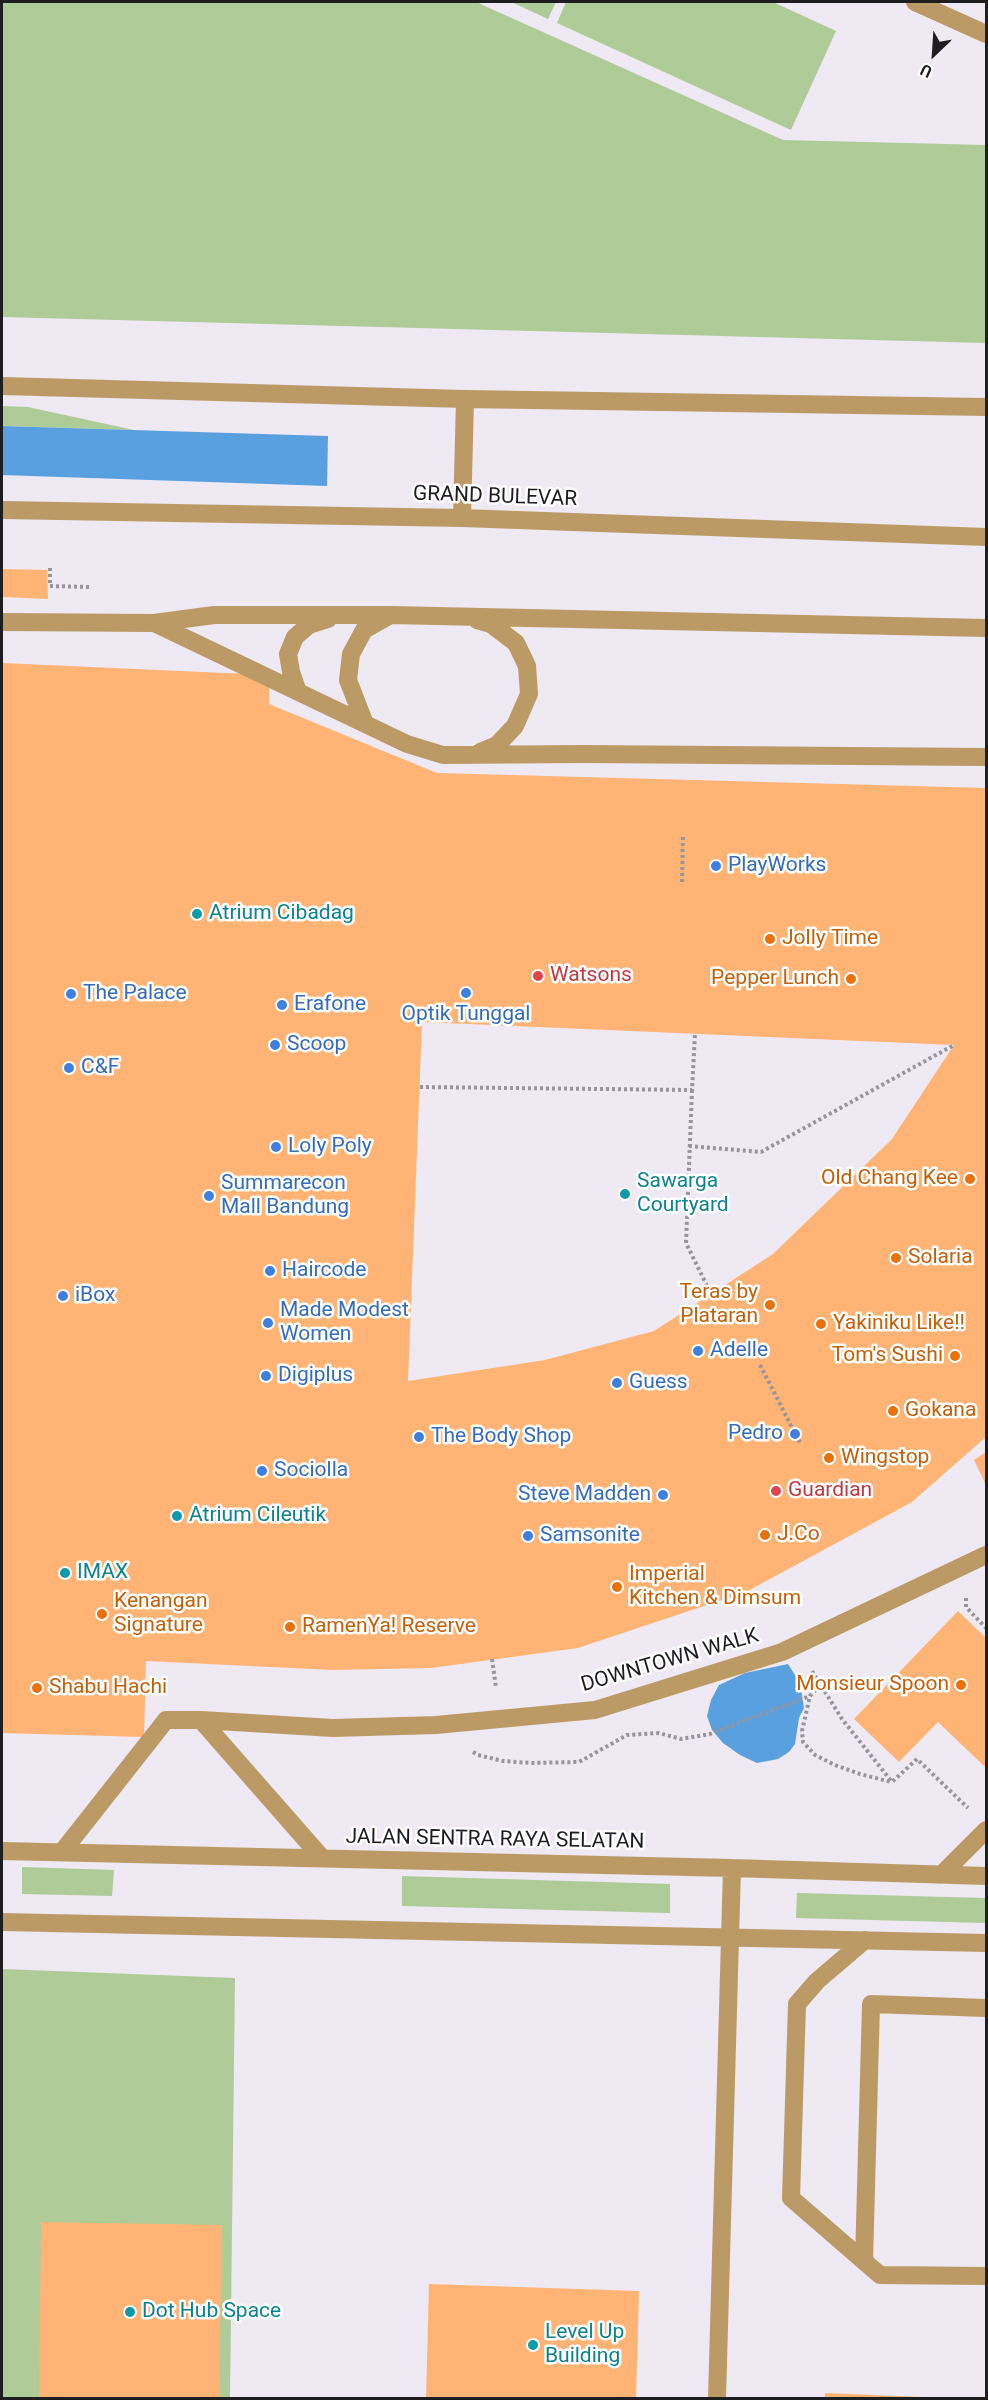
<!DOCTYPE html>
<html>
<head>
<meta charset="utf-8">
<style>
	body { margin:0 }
	#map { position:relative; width:988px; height:2400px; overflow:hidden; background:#eee9f2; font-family:Roboto,sans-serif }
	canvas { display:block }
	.frame { position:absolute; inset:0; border:3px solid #1e1d20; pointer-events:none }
	.north { position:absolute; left:904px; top:24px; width:60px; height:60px; -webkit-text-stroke:4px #fff; paint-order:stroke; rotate:205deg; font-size:16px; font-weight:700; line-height:24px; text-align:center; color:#1e1d20 }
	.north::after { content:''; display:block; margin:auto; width:21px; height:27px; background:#1e1d20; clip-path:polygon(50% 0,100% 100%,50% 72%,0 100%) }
</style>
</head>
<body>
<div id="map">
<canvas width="988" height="2400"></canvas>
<div class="frame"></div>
<div class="north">U</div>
</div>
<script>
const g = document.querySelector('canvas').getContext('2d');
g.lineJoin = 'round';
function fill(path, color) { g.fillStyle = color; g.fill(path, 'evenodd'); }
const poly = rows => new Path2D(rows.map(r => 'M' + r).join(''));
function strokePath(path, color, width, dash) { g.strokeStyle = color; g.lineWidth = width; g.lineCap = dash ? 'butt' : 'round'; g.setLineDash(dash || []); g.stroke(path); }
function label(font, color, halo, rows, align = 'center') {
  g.font = font + ' Roboto,sans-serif'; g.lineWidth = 5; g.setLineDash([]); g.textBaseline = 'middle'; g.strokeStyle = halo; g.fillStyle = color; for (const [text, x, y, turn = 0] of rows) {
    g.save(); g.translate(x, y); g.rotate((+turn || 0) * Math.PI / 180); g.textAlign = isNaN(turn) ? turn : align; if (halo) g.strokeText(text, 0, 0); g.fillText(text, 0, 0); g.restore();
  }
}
fill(poly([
	[2,2,476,2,783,140,986,145,986,343,2,317],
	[511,2,556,2,548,19],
	[566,2,773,2,836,31,791,130,557,23],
	[2,406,28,407,134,430,2,426],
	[22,1867,114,1870,112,1896,22,1894],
	[402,1876,670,1884,670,1913,402,1906],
	[797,1893,986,1898,986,1923,796,1918],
	[2,1969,235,1978,230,2398,2,2398]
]), '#afcb98');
fill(poly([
	[2,426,328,436,327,486,2,475],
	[788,1664,800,1683,804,1708,799,1718,795,1744,789,1752,778,1759,757,1763,740,1755,723,1743,712,1730,707,1716,711,1700,719,1685,745,1673]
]), '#58a0df');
fill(poly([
	[2,569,47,570,48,599,2,597],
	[2,663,269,675,269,704,437,773,986,788,986,1437,912,1502,746,1592,578,1648,431,1668,333,1670,146,1661,144,1737,2,1733],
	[422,1022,954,1045,892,1139,773,1254,654,1331,545,1360,408,1381],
	[986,1452,986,1485,974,1460],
	[958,1611,986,1638,986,1764,984,1766,938,1722,899,1762,854,1719],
	[41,2222,222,2225,219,2398,39,2398],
	[429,2284,639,2291,636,2398,426,2398],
	[825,2393,924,2397,924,2398,825,2398]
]), '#ffb475');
strokePath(poly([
	[50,568,50,586,91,587],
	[682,882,683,834],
	[420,1087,692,1090,695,1034],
	[692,1090,686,1243,711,1294],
	[689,1146,761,1152,954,1045],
	[760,1365,801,1445],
	[966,1598,966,1607,986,1628],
	[492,1659,496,1688],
	[812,1671,842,1719,892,1782,917,1759,968,1808],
	[820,1685,810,1696,802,1731,803,1742,815,1755,835,1765,860,1774,891,1782],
	[473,1752,478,1755,503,1761,531,1763,579,1762,627,1735,659,1733,681,1739,710,1734,810,1696]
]), '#97949b', 4, [3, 3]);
strokePath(poly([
	[915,2,986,34],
	[2,386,465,399,986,407],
	[2,510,462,518,986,537],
	[462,518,465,399],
	[477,620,491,624,516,643,527,666,529,694,515,726,497,745,480,752],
	[2,622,154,623,214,615,391,615,986,628],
	[154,623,407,744,443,755,584,754,986,757],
	[298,692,291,672,288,654,295,637,309,625,328,619],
	[365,724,348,680,351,654,364,630,387,617],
	[201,1720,333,1728,436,1725,595,1710,782,1652,986,1555],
	[2,1851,732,1868,986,1876],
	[62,1852,166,1720,201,1720,322,1858],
	[941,1875,986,1830],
	[2,1922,986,1943],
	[865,1940,817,1981,797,2004,791,2198,880,2275,986,2276],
	[864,2261,871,2004,986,2008],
	[717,2398,732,1868]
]), '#bc9a66', 18);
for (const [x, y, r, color] of [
	[716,866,6,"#3f7fe0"],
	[197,914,6,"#0f9aa8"],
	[770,939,6,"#e8710a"],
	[538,976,6,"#e0444e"],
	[851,979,6,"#e8710a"],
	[466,993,6,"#3f7fe0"],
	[71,994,6,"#3f7fe0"],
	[282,1005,6,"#3f7fe0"],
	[275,1045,6,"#3f7fe0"],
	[69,1068,6,"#3f7fe0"],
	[276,1147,6,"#3f7fe0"],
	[970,1179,6,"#e8710a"],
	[625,1194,6,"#0f9aa8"],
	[209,1196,6,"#3f7fe0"],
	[896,1258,6,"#e8710a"],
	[270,1271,6,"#3f7fe0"],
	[63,1296,6,"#3f7fe0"],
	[770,1305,6,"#e8710a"],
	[268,1323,6,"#3f7fe0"],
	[821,1324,6,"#e8710a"],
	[698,1351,6,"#3f7fe0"],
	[955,1356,6,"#e8710a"],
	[266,1376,6,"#3f7fe0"],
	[617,1383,6,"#3f7fe0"],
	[893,1411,6,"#e8710a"],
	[795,1434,6,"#3f7fe0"],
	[419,1437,6,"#3f7fe0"],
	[829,1458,6,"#e8710a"],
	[262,1471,6,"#3f7fe0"],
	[776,1491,6,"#e0444e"],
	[663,1495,6,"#3f7fe0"],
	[177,1516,6,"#0f9aa8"],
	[765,1535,6,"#e8710a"],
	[528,1536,6,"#3f7fe0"],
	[65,1573,6,"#0f9aa8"],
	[617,1587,6,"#e8710a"],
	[102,1614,6,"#e8710a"],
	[290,1627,6,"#e8710a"],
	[961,1685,6,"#e8710a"],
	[37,1688,6,"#e8710a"],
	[130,2312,6,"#0f9aa8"],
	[533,2345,6,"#0f9aa8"]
]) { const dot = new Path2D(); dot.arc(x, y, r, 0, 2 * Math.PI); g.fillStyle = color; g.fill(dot); strokePath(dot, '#fff', 2); }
label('21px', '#1e1d20', '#fff', [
	["GRAND BULEVAR",495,497,2],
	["DOWNTOWN WALK",670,1661,-16],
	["JALAN SENTRA RAYA SELATAN",495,1840,1]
]);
label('21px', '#366cbe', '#fff', [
	["PlayWorks",728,866],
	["The Palace",83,994],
	["Erafone",294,1005],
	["Optik Tunggal",466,1015,"center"],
	["Scoop",287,1045],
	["C&F",81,1068],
	["Loly Poly",288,1147],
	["Summarecon",221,1184],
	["Mall Bandung",221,1208],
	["Haircode",282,1271],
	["iBox",75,1296],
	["Made Modest",280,1311],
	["Women",280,1335],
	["Adelle",710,1351],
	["Digiplus",278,1376],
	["Guess",629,1383],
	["Pedro",783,1434,"right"],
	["The Body Shop",431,1437],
	["Sociolla",274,1471],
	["Steve Madden",651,1495,"right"],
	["Samsonite",540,1536]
], 'left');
label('21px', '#0d838f', '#fff', [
	["Atrium Cibadag",209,914],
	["Sawarga",637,1182],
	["Courtyard",637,1206],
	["Atrium Cileutik",189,1516],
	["IMAX",77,1573],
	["Dot Hub Space",142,2312],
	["Level Up",545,2333],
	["Building",545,2357]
], 'left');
label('21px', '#c56008', '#fff', [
	["Jolly Time",782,939],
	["Pepper Lunch",839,979,"right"],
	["Old Chang Kee",958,1179,"right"],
	["Solaria",908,1258],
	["Teras by",758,1293,"right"],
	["Plataran",758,1317,"right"],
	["Yakiniku Like!!",833,1324],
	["Tom's Sushi",943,1356,"right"],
	["Gokana",905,1411],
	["Wingstop",841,1458],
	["J.Co",777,1535],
	["Imperial",629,1575],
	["Kitchen & Dimsum",629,1599],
	["Kenangan",114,1602],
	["Signature",114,1626],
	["RamenYa! Reserve",302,1627],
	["Monsieur Spoon",949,1685,"right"],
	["Shabu Hachi",49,1688]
], 'left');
label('21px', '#be3a42', '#fff', [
	["Watsons",550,976],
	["Guardian",788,1491]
], 'left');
</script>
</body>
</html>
